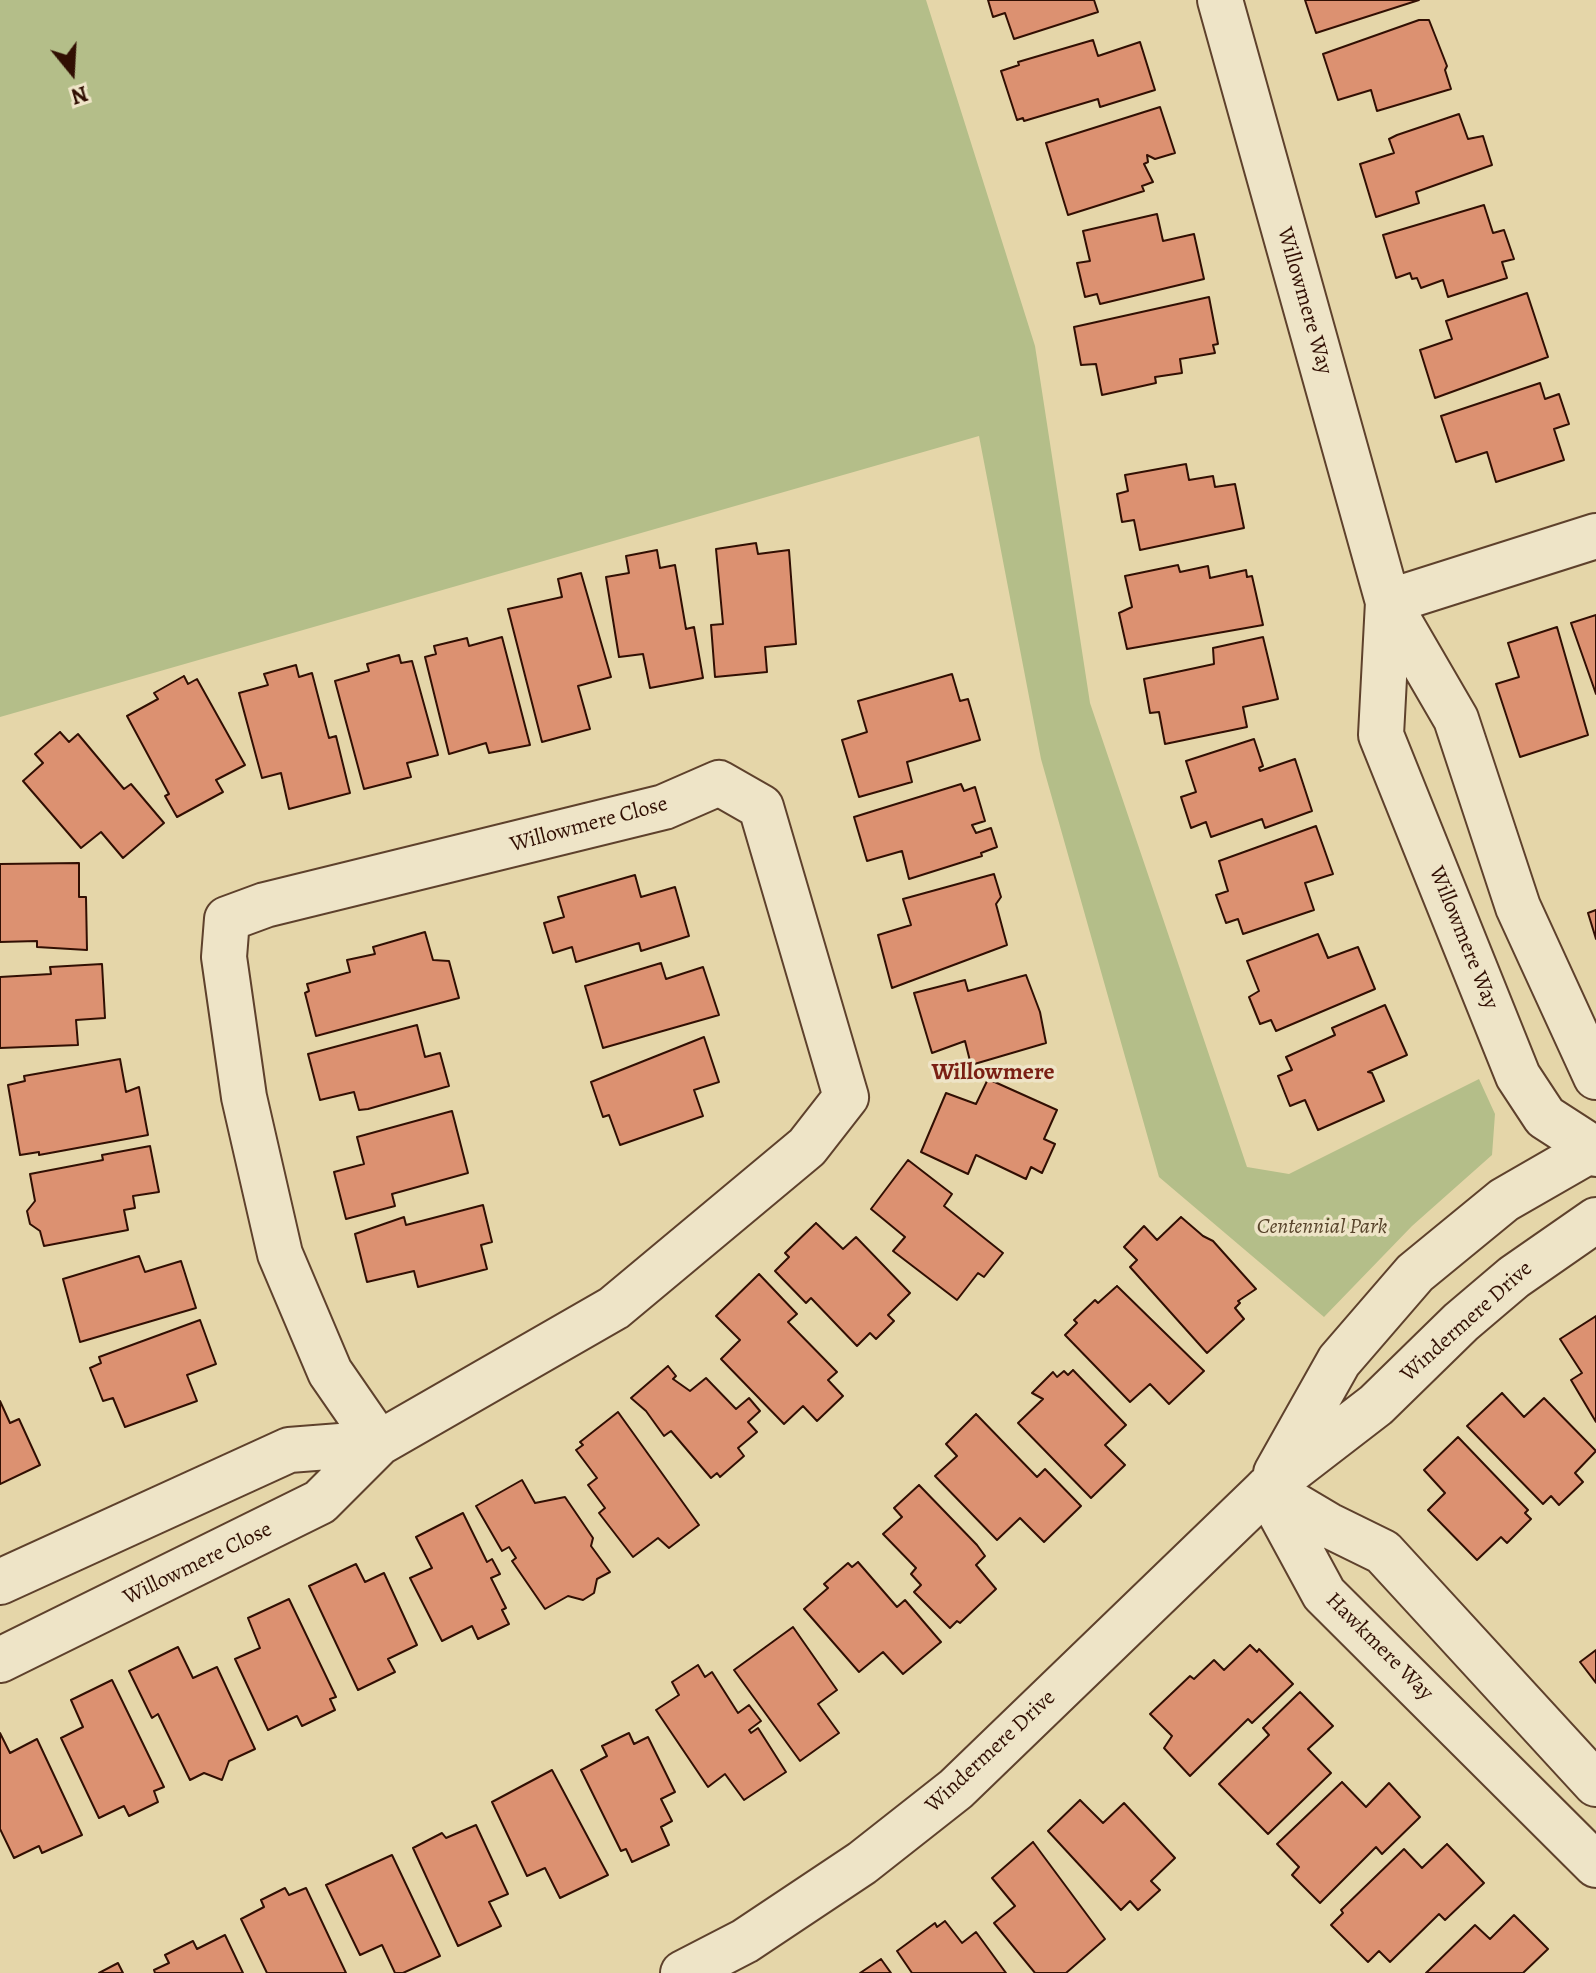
<!DOCTYPE html>
<html>
<head>
<meta charset="utf-8">
<style>
	body { margin:0 }
	#map { position:relative; width:1596px; height:1973px; overflow:hidden; background:#e5d6a9; font-family:Alegreya,serif }
	canvas { display:block }
	.north { position:absolute; left:32px; top:32px; width:80px; height:80px; -webkit-text-stroke:6px #eee4c7; paint-order:stroke; rotate:162deg; font-size:22px; font-weight:700; line-height:32px; text-align:center; color:#310f03 }
	.north::after { content:''; display:block; margin:auto; width:28px; height:36px; background:#310f03; clip-path:polygon(50% 0,100% 100%,50% 72%,0 100%) }
</style>
</head>
<body>
<div id="map">
<canvas width="1596" height="1973"></canvas>
<div class="north">N</div>
</div>
<script>
const g = document.querySelector('canvas').getContext('2d');
g.lineJoin = 'round';
function fill(path, color) { g.fillStyle = color; g.fill(path, 'evenodd'); }
const poly = rows => new Path2D(rows.map(r => 'M' + r).join(''));
function strokePath(path, color, width, dash) { g.strokeStyle = color; g.lineWidth = width; g.lineCap = dash ? 'butt' : 'round'; g.setLineDash(dash || []); g.stroke(path); }
function label(font, color, halo, rows, align = 'center') {
  g.font = font + ' Alegreya,serif'; g.lineWidth = 7; g.setLineDash([]); g.textBaseline = 'middle'; g.strokeStyle = halo; g.fillStyle = color; for (const [text, x, y, turn = 0] of rows) {
    g.save(); g.translate(x, y); g.rotate((+turn || 0) * Math.PI / 180); g.textAlign = isNaN(turn) ? turn : align; if (halo) g.strokeText(text, 0, 0); g.fillText(text, 0, 0); g.restore();
  }
}
fill(poly([
	[0,0,926,0,1035,346,1090,703,1247,1167,1289,1174,1479,1079,1495,1114,1492,1155,1412,1226,1324,1317,1159,1177,1041,759,979,436,0,717]
]), '#b4be89');
const building = poly([
	[988,0,1094,0,1098,12,1014,39,1005,13,993,17,988,0],
	[1305,0,1419,0,1316,33,1305,0],
	[1419,20,1429,20,1447,66,1445,70,1451,89,1377,111,1371,90,1338,100,1323,54,1419,20],
	[1093,40,1098,56,1140,42,1155,90,1100,107,1098,99,1024,121,1023,118,1017,120,1001,71,1019,65,1018,62,1093,40],
	[1160,107,1175,153,1155,159,1147,155,1148,162,1144,164,1153,182,1142,186,1144,191,1068,215,1046,143,1160,107],
	[1459,114,1468,139,1483,136,1492,165,1416,192,1419,203,1376,217,1360,164,1394,153,1389,139,1397,135,1459,114],
	[1484,205,1493,233,1504,230,1514,259,1502,262,1507,278,1448,297,1443,280,1421,288,1417,278,1412,279,1410,273,1396,278,1383,235,1484,205],
	[1157,214,1163,241,1194,234,1204,279,1100,304,1097,294,1085,297,1077,263,1090,261,1083,231,1157,214],
	[1527,293,1548,357,1435,398,1420,350,1452,339,1446,321,1527,293],
	[1209,297,1218,344,1213,345,1215,353,1180,359,1182,373,1155,377,1156,383,1102,395,1096,364,1081,365,1074,327,1209,297],
	[1540,383,1545,399,1559,394,1569,424,1554,429,1564,460,1496,482,1487,452,1456,462,1441,416,1540,383],
	[1186,464,1189,480,1213,476,1215,487,1235,484,1244,528,1140,550,1134,520,1122,522,1117,494,1128,491,1125,475,1186,464],
	[756,543,758,554,789,550,796,644,765,647,767,672,715,677,711,625,723,624,716,549,756,543],
	[657,550,660,568,675,565,686,629,694,627,703,678,650,688,643,654,619,657,606,577,629,573,626,556,657,550],
	[1178,565,1180,572,1208,566,1210,578,1246,570,1247,577,1252,576,1263,625,1127,649,1119,613,1132,607,1125,576,1178,565],
	[581,573,611,677,578,686,590,729,542,742,508,609,562,597,558,579,581,573],
	[1596,615,1596,694,1571,623,1596,615],
	[1557,627,1588,735,1520,757,1496,684,1519,677,1508,643,1557,627],
	[502,637,530,745,489,753,486,743,449,754,425,657,436,654,434,646,467,638,469,646,502,637],
	[1263,637,1278,699,1243,707,1247,727,1165,744,1159,712,1150,713,1144,679,1214,664,1213,648,1263,637],
	[399,655,401,663,412,661,438,755,407,763,411,777,364,789,335,681,369,671,367,664,399,655],
	[296,665,299,677,312,673,329,738,336,736,350,793,289,809,281,773,262,778,239,693,268,685,264,674,296,665],
	[952,674,960,701,968,699,980,740,907,762,912,782,859,797,842,740,867,732,858,701,952,674],
	[184,676,188,684,197,679,245,765,216,780,223,792,177,817,165,796,169,794,127,716,158,699,154,693,184,676],
	[60,732,69,742,78,734,124,789,131,784,164,823,123,858,101,832,81,848,23,781,43,763,35,754,60,732],
	[1254,739,1263,766,1259,768,1260,771,1295,759,1312,811,1265,828,1262,819,1211,837,1206,822,1191,828,1181,797,1196,792,1186,761,1254,739],
	[961,784,964,791,975,787,985,821,972,825,976,833,991,828,997,847,981,853,982,856,909,879,902,851,867,861,854,817,961,784],
	[1316,826,1333,874,1305,883,1314,910,1243,934,1238,919,1226,923,1216,895,1228,891,1219,861,1316,826],
	[79,863,79,897,86,897,87,950,37,947,37,941,0,942,0,864,79,863],
	[994,874,1001,897,996,904,1007,945,892,988,878,935,911,925,903,899,994,874],
	[635,875,641,897,675,887,689,936,641,951,639,943,576,962,572,947,553,953,544,923,564,917,558,897,635,875],
	[1596,910,1596,939,1588,913,1596,910],
	[425,932,433,960,449,961,459,998,316,1036,305,993,309,991,307,984,350,972,347,960,375,954,373,947,425,932],
	[1318,934,1328,958,1358,947,1375,989,1276,1031,1271,1020,1260,1024,1249,997,1259,991,1247,961,1318,934],
	[661,963,666,979,703,967,719,1015,603,1048,585,986,661,963],
	[102,964,105,1018,76,1020,78,1045,0,1048,0,977,51,974,50,967,102,964],
	[1026,975,1040,1012,1046,1043,971,1065,965,1041,932,1053,914,993,965,980,968,991,1026,975],
	[1385,1005,1407,1055,1368,1072,1372,1073,1384,1101,1318,1130,1305,1100,1290,1106,1278,1076,1292,1070,1286,1057,1335,1035,1332,1028,1385,1005],
	[417,1025,425,1057,440,1053,449,1086,368,1109,359,1110,354,1092,320,1100,308,1054,417,1025],
	[704,1037,719,1082,694,1090,703,1116,620,1145,609,1115,603,1117,591,1082,704,1037],
	[120,1059,126,1092,139,1087,148,1135,39,1155,39,1152,20,1155,8,1085,25,1081,24,1076,120,1059],
	[988,1079,1057,1110,1044,1139,1055,1144,1042,1173,1031,1167,1026,1179,976,1155,968,1174,921,1152,946,1093,976,1104,988,1079],
	[452,1111,468,1173,392,1194,395,1206,346,1219,334,1172,364,1164,357,1137,452,1111],
	[150,1146,159,1192,133,1196,135,1208,124,1210,128,1230,44,1246,40,1231,30,1224,27,1211,35,1201,30,1174,103,1160,102,1155,150,1146],
	[908,1160,952,1194,944,1206,1003,1253,984,1277,978,1273,957,1300,893,1251,905,1237,871,1209,908,1160],
	[483,1205,492,1242,481,1245,487,1269,418,1287,414,1271,367,1282,355,1234,404,1217,406,1225,483,1205],
	[1181,1217,1203,1236,1213,1241,1256,1289,1238,1301,1240,1303,1235,1308,1244,1319,1207,1353,1130,1267,1137,1260,1124,1247,1144,1226,1157,1240,1181,1217],
	[816,1223,843,1249,856,1237,910,1293,888,1315,894,1321,876,1339,870,1333,857,1346,811,1298,806,1303,775,1271,789,1257,785,1253,816,1223],
	[139,1256,145,1272,181,1261,196,1308,80,1342,63,1279,139,1256],
	[759,1274,797,1314,788,1322,837,1372,828,1380,843,1396,817,1421,803,1406,784,1424,721,1359,740,1340,716,1316,759,1274],
	[1117,1286,1204,1371,1169,1404,1150,1384,1130,1402,1065,1335,1077,1323,1074,1320,1095,1300,1098,1303,1117,1286],
	[1596,1316,1596,1422,1571,1380,1582,1373,1560,1339,1596,1316],
	[200,1320,216,1364,187,1375,197,1401,125,1427,113,1398,103,1401,90,1368,101,1363,99,1357,200,1320],
	[668,1366,676,1376,673,1379,690,1391,706,1378,736,1409,749,1398,760,1411,748,1422,757,1432,738,1448,744,1456,720,1477,717,1473,711,1478,671,1431,664,1436,646,1411,631,1398,668,1366],
	[1073,1370,1126,1425,1105,1445,1125,1465,1091,1498,1018,1423,1043,1399,1032,1393,1053,1372,1057,1377,1064,1371,1068,1375,1073,1370],
	[1502,1393,1524,1417,1544,1398,1596,1451,1575,1473,1583,1482,1559,1505,1551,1496,1543,1504,1467,1426,1502,1393],
	[0,1401,10,1423,19,1419,40,1465,0,1484,0,1401],
	[618,1412,699,1525,669,1548,658,1538,633,1557,599,1513,605,1508,588,1485,597,1478,576,1450,583,1445,580,1442,618,1412],
	[976,1414,1037,1477,1045,1469,1081,1506,1044,1542,1020,1518,997,1540,935,1476,957,1456,946,1444,976,1414],
	[1458,1437,1528,1510,1525,1513,1531,1519,1507,1543,1501,1537,1477,1560,1428,1510,1445,1493,1424,1470,1458,1437],
	[522,1480,535,1503,565,1497,593,1538,591,1546,610,1572,597,1579,594,1593,583,1600,568,1596,545,1609,512,1561,516,1558,509,1547,502,1551,476,1506,522,1480],
	[919,1485,977,1545,985,1556,976,1565,996,1589,960,1623,957,1621,950,1628,914,1592,921,1585,911,1574,916,1568,883,1534,902,1517,894,1508,919,1485],
	[463,1513,487,1562,492,1559,500,1574,491,1578,506,1608,502,1610,509,1624,478,1639,472,1626,442,1641,410,1578,432,1568,416,1537,463,1513],
	[858,1562,897,1607,905,1600,941,1642,903,1674,883,1652,859,1672,804,1609,828,1588,824,1584,848,1563,852,1567,858,1562],
	[356,1564,365,1582,384,1573,417,1645,388,1659,395,1672,358,1690,309,1586,356,1564],
	[289,1599,336,1697,330,1699,335,1710,302,1726,297,1716,268,1730,235,1659,260,1648,248,1618,289,1599],
	[793,1627,837,1690,818,1704,839,1733,800,1761,734,1670,793,1627],
	[1250,1645,1257,1652,1259,1649,1293,1684,1252,1723,1248,1719,1190,1776,1164,1748,1172,1736,1150,1714,1190,1676,1194,1679,1214,1660,1224,1670,1250,1645],
	[178,1647,193,1678,217,1667,255,1749,229,1761,222,1780,204,1773,190,1780,158,1714,152,1718,129,1671,178,1647],
	[1596,1650,1596,1683,1580,1662,1596,1650],
	[698,1665,705,1677,712,1672,738,1713,749,1705,761,1721,749,1730,751,1733,758,1728,786,1772,744,1800,725,1774,708,1787,656,1710,679,1695,672,1682,698,1665],
	[112,1680,164,1787,154,1791,158,1802,129,1816,124,1806,99,1818,61,1738,83,1727,71,1700,112,1680],
	[1300,1692,1333,1726,1308,1749,1331,1773,1268,1834,1219,1784,1269,1735,1263,1728,1300,1692],
	[0,1733,10,1753,37,1739,82,1835,42,1853,39,1846,14,1858,0,1829,0,1733],
	[629,1733,634,1744,648,1737,675,1792,661,1799,672,1821,661,1827,669,1845,632,1862,626,1849,621,1851,581,1770,607,1756,602,1746,629,1733],
	[552,1770,608,1875,560,1898,545,1868,527,1876,492,1802,552,1770],
	[1342,1782,1366,1807,1389,1783,1420,1817,1382,1854,1376,1847,1320,1903,1292,1875,1299,1867,1277,1844,1342,1782],
	[1080,1800,1103,1823,1124,1803,1175,1858,1151,1881,1160,1890,1138,1910,1130,1901,1121,1910,1048,1831,1080,1800],
	[476,1825,508,1894,489,1902,501,1926,458,1946,413,1848,442,1833,446,1838,476,1825],
	[1033,1842,1105,1939,1066,1973,1035,1973,994,1923,1015,1906,992,1878,1033,1842],
	[1447,1844,1484,1883,1445,1920,1439,1914,1390,1962,1379,1951,1368,1962,1331,1925,1343,1913,1341,1910,1404,1849,1422,1868,1447,1844],
	[392,1855,440,1956,403,1973,395,1973,382,1945,360,1955,326,1885,392,1855],
	[285,1888,289,1895,306,1888,346,1973,267,1973,241,1919,264,1907,261,1900,285,1888],
	[1514,1915,1548,1949,1523,1973,1426,1973,1475,1925,1490,1939,1514,1915],
	[945,1921,962,1943,976,1932,1006,1973,912,1973,897,1951,935,1923,937,1927,945,1921],
	[225,1935,243,1973,155,1973,154,1970,169,1963,165,1955,193,1941,197,1949,225,1935],
	[881,1959,891,1973,860,1973,881,1959],
	[118,1963,123,1973,99,1973,118,1963]
]);
fill(building, '#dc9171');
strokePath(building, '#310f03', 2);
const minor = poly([
	[1220,0,1388,602,1456,719,1518,907,1596,1077],
	[1388,602,1381,735,1518,1076,1545,1117,1593,1148,1596,1154],
	[1388,602,1596,536],
	[1267,1489,1324,1594,1596,1865],
	[1269,1490,1328,1525,1383,1552,1596,1784],
	[0,1582,289,1450,379,1443],
	[0,1660,320,1502,379,1443,614,1308,807,1147,846,1097,761,807,719,783,664,807,265,905,227,919,224,957,244,1097,280,1254,330,1372,379,1443]
]);
const tertiary = poly([
	[1276,1473,1339,1361,1415,1273,1504,1200,1596,1147],
	[683,1973,745,1941,862,1863,956,1789,1267,1489,1376,1405,1461,1322,1514,1277,1596,1220]
]);
strokePath(minor, '#5e412c', 48);
strokePath(tertiary, '#5e412c', 48);
strokePath(minor, '#eee4c7', 44);
strokePath(tertiary, '#eee4c7', 44);
label('22px', '#310f03', '#eee4c7', [
	["Willowmere Way",1304,301,74],
	["Willowmere Close",589,825,-15],
	["Willowmere Way",1463,938,68],
	["Windermere Drive",1467,1322,-42],
	["Willowmere Close",198,1564,-26],
	["Hawkmere Way",1379,1647,45],
	["Windermere Drive",991,1752,-43]
]);
label('italic 22px', '#58442b', '#eee4c7', [
	["Centennial Park",1322,1228]
]);
label('bold 24px', '#7a1f14', '#eee4c7', [
	["Willowmere",993,1073]
]);
</script>
</body>
</html>
